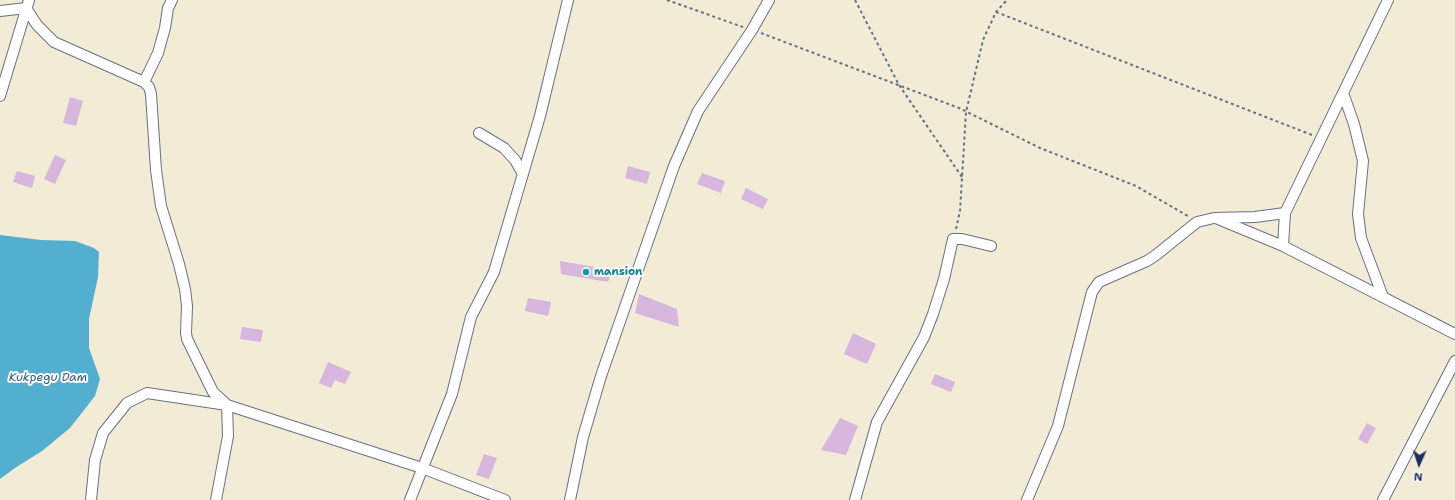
<!DOCTYPE html>
<html>
<head>
<meta charset="utf-8">
<style>
	body { margin:0 }
	#map { position:relative; width:1455px; height:500px; overflow:hidden; background:#f2ebd5; font-family:"Shantell Sans",sans-serif }
	canvas { display:block }
	.north { position:absolute; left:1399px; top:444px; width:40px; height:40px; -webkit-text-stroke:3px #fdfcf7; paint-order:stroke; rotate:183deg; font-size:11px; font-weight:700; line-height:16px; text-align:center; color:#1b2f5e }
	.north::after { content:''; display:block; margin:auto; width:14px; height:18px; background:#1b2f5e; clip-path:polygon(50% 0,100% 100%,50% 72%,0 100%) }
</style>
</head>
<body>
<div id="map">
<canvas width="1455" height="500"></canvas>
<div class="north">N</div>
</div>
<script>
const g = document.querySelector('canvas').getContext('2d');
g.lineJoin = 'round';
function fill(path, color) { g.fillStyle = color; g.fill(path, 'evenodd'); }
const poly = rows => new Path2D(rows.map(r => 'M' + r).join(''));
function strokePath(path, color, width, dash) { g.strokeStyle = color; g.lineWidth = width; g.lineCap = dash ? 'butt' : 'round'; g.setLineDash(dash || []); g.stroke(path); }
function label(font, color, halo, rows, align = 'center') {
  g.font = font + ' "Shantell Sans",sans-serif'; g.lineWidth = 4; g.setLineDash([]); g.textBaseline = 'middle'; g.strokeStyle = halo; g.fillStyle = color; for (const [text, x, y, turn = 0] of rows) {
    g.save(); g.translate(x, y); g.rotate((+turn || 0) * Math.PI / 180); g.textAlign = isNaN(turn) ? turn : align; if (halo) g.strokeText(text, 0, 0); g.fillText(text, 0, 0); g.restore();
  }
}
fill(poly([
	[0,235,41,240,75,241,94,248,99,252,98,277,89,319,89,348,100,379,95,396,70,428,42,451,15,468,0,479]
]), '#52afd0');
fill(poly([
	[70,97,83,101,76,126,63,123],
	[55,155,66,160,55,184,44,179],
	[628,166,650,172,647,184,625,178],
	[17,171,35,176,32,188,13,182],
	[702,173,725,181,721,193,697,184],
	[746,188,768,199,763,209,741,199],
	[560,261,612,270,608,282,561,274],
	[639,294,677,309,679,327,635,313],
	[528,298,551,302,548,316,525,311],
	[242,327,263,330,261,342,240,339],
	[853,333,876,344,867,364,844,354],
	[328,362,351,372,345,384,335,380,331,388,319,383],
	[935,374,955,382,951,392,931,384],
	[840,418,858,426,846,455,821,450],
	[1367,423,1376,428,1367,444,1358,439],
	[484,454,497,458,489,479,476,475]
]), '#d7b7de');
const street = poly([
	[0,11,26,8,37,25,54,42,144,82,149,87,151,94,156,170,161,206,179,264,185,289,187,306,186,333,187,339,213,392,227,405,228,436,216,500],
	[144,82,158,53,165,28,168,8,172,0],
	[1343,93,1354,124,1363,161,1358,214,1361,238,1383,297],
	[0,96,29,0],
	[479,133,504,148,515,160,523,174],
	[1218,219,1283,246,1455,334],
	[1283,246,1285,213,1388,0],
	[91,500,95,460,103,433,127,403,147,393,227,405,422,468,505,500],
	[410,500,452,394,471,317,494,272,540,116,568,0],
	[570,500,583,437,601,376,674,166,698,111,752,30,769,0],
	[855,500,877,422,924,337,933,314,944,279,953,239,962,239,991,246],
	[1027,500,1058,426,1092,292,1099,282,1147,261,1156,255,1197,222,1214,218,1255,217,1285,213],
	[1383,500,1455,361]
]);
strokePath(street, '#667188', 12);
strokePath(poly([
	[667,0,743,27],
	[855,0,899,85,962,177],
	[996,12,1312,135],
	[761,33,959,108,1040,148,1136,186,1188,216],
	[956,229,960,211,966,112,983,40,996,12,1007,0]
]), '#667188', 2, [3, 3]);
strokePath(street, '#fff', 10);
for (const [x, y, r, color] of [
	[586,272,4,"#0f9aa8"]
]) { const dot = new Path2D(); dot.arc(x, y, r, 0, 2 * Math.PI); g.fillStyle = color; g.fill(dot); strokePath(dot, '#fdfcf7', 1.5); }
label('bold 11px', '#0d838f', '#fdfcf7', [
	["mansion",594,272]
], 'left');
label('italic 12px', '#2e5c86', '#fdfcf7', [
	["Kukpegu Dam",48,378]
]);
</script>
</body>
</html>
